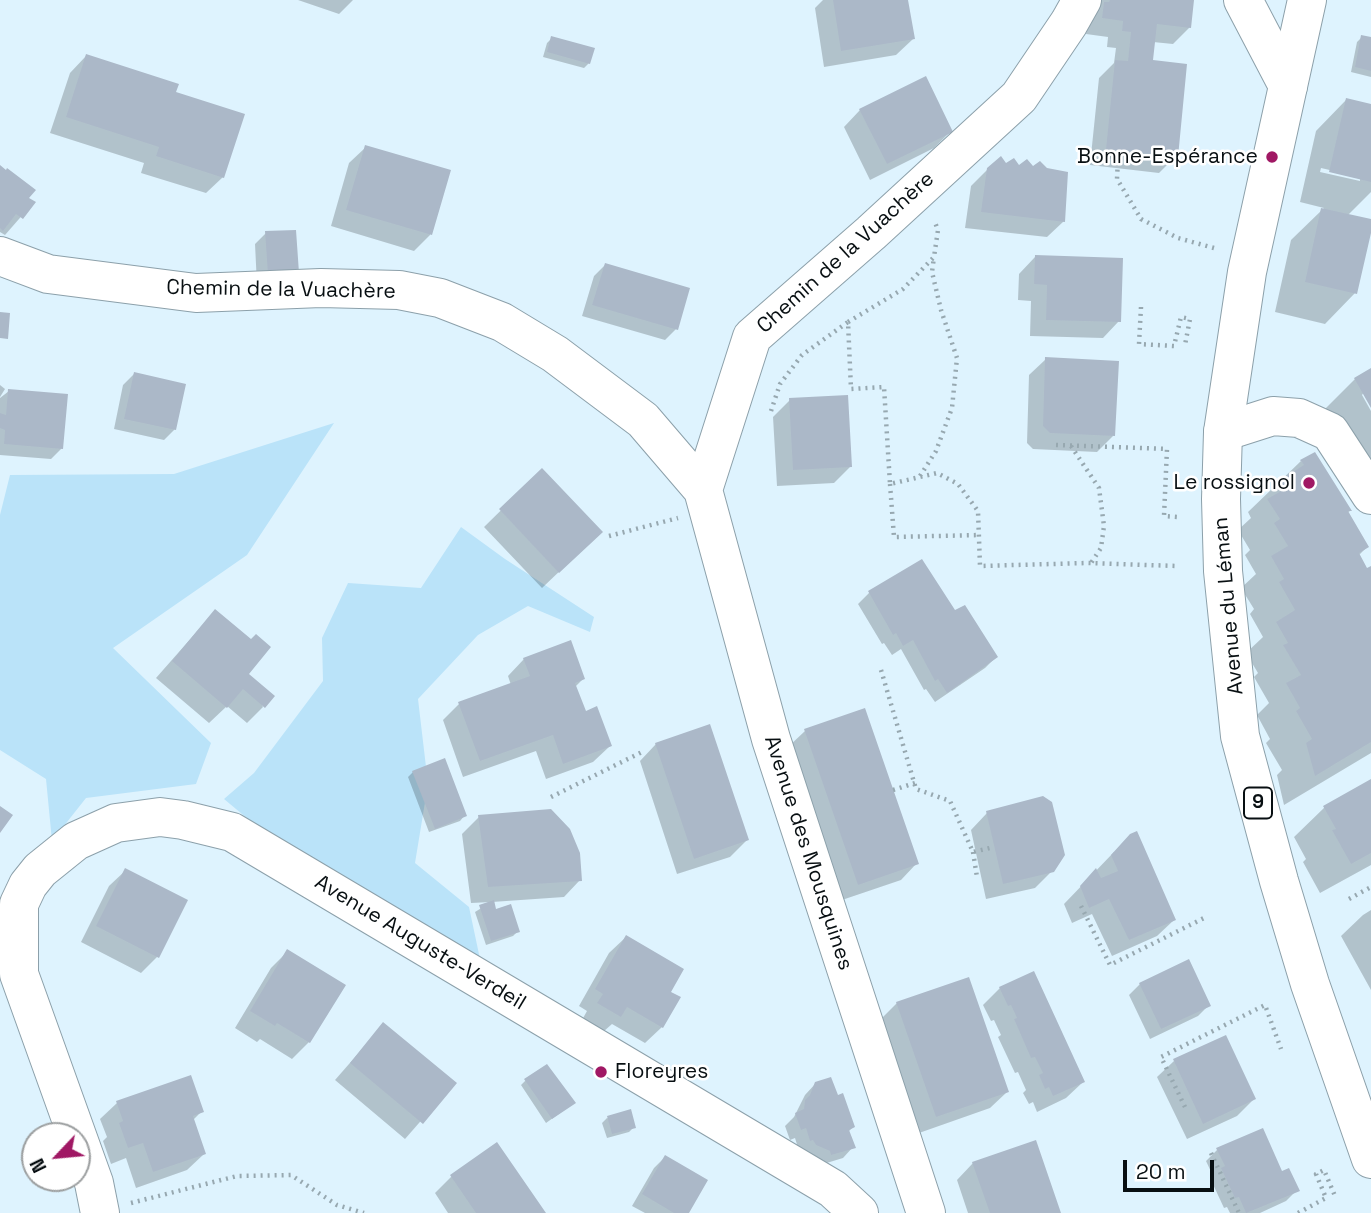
<!DOCTYPE html>
<html>
<head>
<meta charset="utf-8">
<style>
	body { margin:0 }
	#map { position:relative; width:1371px; height:1213px; overflow:hidden; background:#def3fe; font-family:"Space Grotesk",sans-serif }
	canvas { display:block }
	.north { position:absolute; left:21px; top:1122px; width:70px; height:70px; box-sizing:border-box; background:#fff; border:2px solid #9c9fa0; border-radius:50%; rotate:244deg; font-size:19px; font-weight:700; line-height:28px; text-align:center; color:#080f12 }
	.north::after { content:''; display:block; margin:auto; width:24px; height:32px; background:#a01864; clip-path:polygon(50% 0,100% 100%,50% 72%,0 100%) }
	.scale { position:absolute; left:1123px; top:1160px; width:91px; height:32px; box-sizing:border-box; border:4px solid #080f12; border-top:0; padding-left:9px; font-size:21px; line-height:24px; white-space:nowrap; color:#080f12; -webkit-text-stroke:5px #fff; paint-order:stroke }
</style>
</head>
<body>
<div id="map">
<canvas width="1371" height="1213"></canvas>
<div class="north">N</div>
<div class="scale">20 m</div>
</div>
<script>
const g = document.querySelector('canvas').getContext('2d');
g.lineJoin = 'round';
function fill(path, color) { g.fillStyle = color; g.fill(path, 'evenodd'); }
const poly = rows => new Path2D(rows.map(r => 'M' + r).join(''));
function strokePath(path, color, width, dash) { g.strokeStyle = color; g.lineWidth = width; g.lineCap = dash ? 'butt' : 'round'; g.setLineDash(dash || []); g.stroke(path); }
function label(font, color, halo, rows, align = 'center') {
  g.font = font + ' "Space Grotesk",sans-serif'; g.lineWidth = 5; g.setLineDash([]); g.textBaseline = 'middle'; g.strokeStyle = halo; g.fillStyle = color; for (const [text, x, y, turn = 0] of rows) {
    g.save(); g.translate(x, y); g.rotate((+turn || 0) * Math.PI / 180); g.textAlign = isNaN(turn) ? turn : align; if (halo) g.strokeText(text, 0, 0); g.fillText(text, 0, 0); g.restore();
  }
}
fill(poly([
	[334,423,247,555,113,648,211,743,196,784,86,798,52,841,46,779,0,750,0,515,10,475,174,474],
	[461,527,505,559,594,617,590,632,528,606,478,635,418,699,428,784,415,863,469,907,480,959,260,829,224,799,254,773,323,681,322,638,348,583,421,588]
]), '#bae3f9');
fill(poly([
	[298,0,353,0,339,14],
	[823,0,907,0,913,39,896,55,824,67,815,8],
	[1096,0,1192,0,1190,27,1173,44,1153,42,1151,62,1176,156,1159,173,1090,165,1099,78,1114,63,1116,48,1107,47,1108,37,1086,34,1088,20],
	[1362,37,1371,39,1371,77,1351,72,1357,42],
	[552,38,589,63,584,68,543,57,547,43],
	[86,56,174,93,223,177,206,193,141,173,144,163,50,133,70,73],
	[1346,100,1371,106,1371,192,1347,216,1371,221,1371,225,1355,293,1325,324,1275,312,1291,240,1324,208,1300,202,1316,131],
	[1321,168,1360,177,1360,181,1320,172],
	[860,110,951,131,934,148,870,180,844,127],
	[366,147,449,171,430,235,414,251,331,226,349,163],
	[0,166,33,203,5,235,0,232],
	[988,169,1064,221,1047,237,965,228,971,186],
	[266,233,286,284,257,285,255,244],
	[1035,257,1119,321,1103,338,1030,336,1031,301,1018,300,1019,274],
	[605,265,676,329,665,340,582,316,594,276],
	[1046,359,1113,436,1097,452,1033,449,1027,443,1029,375],
	[1371,370,1371,404,1364,392,1362,395,1371,411,1371,491,1324,410,1355,379],
	[134,374,175,429,164,440,114,429,123,385],
	[0,385,5,389,0,397],
	[9,391,62,448,51,459,0,455,0,398],
	[790,400,850,467,834,483,777,486,773,417],
	[1301,461,1350,511,1347,513,1367,547,1358,556,1367,571,1371,568,1371,753,1284,805,1277,775,1282,770,1266,743,1270,739,1257,715,1269,703,1254,677,1258,673,1246,653,1263,637,1250,614,1254,609,1241,588,1256,574,1245,555,1250,550,1238,530,1251,518,1248,512],
	[542,470,584,548,542,588,484,527],
	[922,561,955,613,996,657,985,668,935,702,926,689,924,690,901,649,892,655,884,643,882,644,858,604,869,593],
	[215,611,263,707,247,723,227,706,209,723,156,678],
	[524,659,583,679,575,687,584,713,610,746,593,762,546,779,536,751,463,777,443,720,459,704,511,685,508,676],
	[805,731,917,863,901,880,842,900,788,747],
	[656,744,747,840,730,857,677,874,640,761],
	[413,772,465,815,460,821,429,832,408,777],
	[1371,781,1371,865,1320,893,1303,862,1306,859,1294,837,1325,807],
	[987,813,1052,871,1035,888,986,899,971,830],
	[479,817,580,880,564,897,492,902,495,911,518,931,513,936,486,945,475,912,491,902,471,903,462,834],
	[1114,852,1174,920,1157,936,1112,956,1092,914,1072,923,1064,904],
	[126,870,158,956,141,973,81,942,109,886],
	[1371,910,1371,990,1341,936,1363,915],
	[626,937,668,993,662,1027,645,1043,612,1024,603,1032,582,1020,587,1011,579,1006,609,953],
	[288,951,343,986,309,1042,292,1059,260,1039,257,1042,235,1028,271,968],
	[1140,984,1209,1005,1198,1016,1150,1039,1129,995],
	[1000,988,1083,1082,1066,1098,1037,1112,1033,1102,1029,1104,1023,1093,1026,1090,1018,1072,1015,1073,998,1037,1001,1035,994,1020,991,1021,983,1005],
	[897,1003,1007,1092,990,1108,919,1133,880,1020],
	[384,1024,454,1083,405,1139,335,1080],
	[1174,1061,1254,1099,1237,1116,1187,1139,1157,1077],
	[526,1080,574,1103,546,1123,521,1085],
	[816,1083,853,1127,848,1132,853,1147,843,1158,820,1165,799,1151,795,1138,790,1140,785,1126,794,1117,805,1095],
	[117,1103,202,1111,193,1120,204,1154,187,1170,136,1188,126,1158,111,1164,103,1141,107,1137,100,1119],
	[607,1118,634,1127,629,1132,607,1138,602,1123],
	[497,1145,544,1213,448,1213,435,1193,451,1177],
	[1217,1150,1281,1174,1297,1190,1286,1201,1260,1213,1230,1213,1227,1207,1224,1208,1211,1180,1214,1178,1206,1161],
	[665,1157,686,1213,645,1213,632,1206,654,1168],
	[973,1163,1059,1213,968,1213,957,1180]
]), '#0003');
fill(poly([
	[833,0,908,0,915,39,841,51],
	[1110,0,1194,0,1191,28,1157,24,1153,60,1187,64,1178,157,1106,149,1115,60,1128,61,1131,32,1122,31,1123,21,1102,18,1104,2,1109,2],
	[1361,35,1371,37,1371,71,1355,67],
	[551,36,595,48,590,64,547,52],
	[86,54,179,84,176,92,245,114,224,178,156,156,159,147,66,117],
	[926,76,953,132,887,164,859,109],
	[1346,98,1371,104,1371,182,1329,172],
	[365,145,451,170,432,235,346,210],
	[1001,156,1006,163,1014,158,1019,165,1027,159,1033,166,1040,161,1047,168,1068,172,1065,222,981,212,987,168],
	[0,165,6,170,7,168,36,190,29,198,36,202,23,219,16,214,3,231,0,228],
	[1321,208,1371,219,1371,233,1357,294,1305,282],
	[296,230,299,273,268,275,265,231],
	[1035,255,1123,258,1121,322,1046,320,1047,285,1034,284],
	[605,263,690,288,678,330,592,305],
	[0,312,10,313,8,339,0,338],
	[1045,357,1119,361,1115,436,1050,433,1043,426],
	[1371,368,1371,408,1354,378],
	[134,372,186,384,176,430,124,419],
	[8,389,68,394,63,449,4,444,5,430,0,428,0,413,6,415],
	[848,395,852,467,793,470,789,398],
	[1315,452,1352,511,1348,511,1369,547,1359,553,1367,568,1371,566,1371,742,1315,776,1306,743,1312,739,1296,711,1300,708,1286,683,1301,675,1283,645,1288,643,1276,622,1295,610,1279,582,1284,579,1271,556,1288,546,1274,523,1280,519,1267,499,1283,490,1278,481,1304,465,1300,460],
	[542,468,603,532,559,573,499,509],
	[922,559,955,610,965,605,998,657,947,693,938,679,935,681,913,640,903,646,896,633,893,635,868,591],
	[215,609,251,639,256,634,271,647,249,674,275,696,265,708,243,689,227,708,172,661],
	[571,640,585,679,575,683,586,711,597,706,612,746,563,764,553,735,480,761,458,702,530,676,523,658],
	[865,708,919,864,858,885,804,729],
	[710,724,749,840,694,859,655,743],
	[445,758,467,816,435,829,412,771],
	[1371,779,1371,853,1351,864,1332,830,1336,829,1323,806],
	[1043,796,1052,802,1065,855,1054,872,1003,884,986,811],
	[0,806,13,815,0,833],
	[551,809,570,829,580,853,582,881,488,887,478,815],
	[1137,831,1176,920,1129,940,1109,899,1089,908,1080,886,1096,868,1101,878,1118,871,1111,855,1130,834],
	[125,868,188,900,159,958,96,926],
	[494,900,496,909,511,904,520,932,491,941,479,905],
	[626,935,684,969,671,992,681,997,663,1028,627,1007,621,1017,597,1003,603,994,595,989],
	[287,949,346,985,310,1043,277,1023,275,1026,250,1011],
	[1189,959,1211,1006,1161,1029,1139,983],
	[1034,971,1085,1082,1053,1096,1049,1087,1045,1089,1039,1075,1043,1073,1035,1057,1031,1058,1014,1019,1017,1018,1011,1005,1008,1006,999,987],
	[969,977,1009,1092,936,1117,896,1002],
	[383,1022,457,1083,423,1124,350,1063],
	[1226,1035,1256,1099,1203,1124,1173,1059],
	[547,1064,576,1103,552,1119,524,1079],
	[191,1075,204,1112,193,1116,206,1154,153,1172,143,1143,128,1148,119,1123,123,1121,116,1101],
	[831,1077,838,1095,843,1093,855,1127,849,1130,856,1148,831,1155,830,1151,816,1145,813,1140,810,1141,806,1128,801,1130,795,1113,804,1109,805,1100,810,1095,815,1082],
	[631,1109,636,1128,612,1134,607,1116],
	[1263,1128,1282,1171,1289,1168,1300,1191,1246,1213,1239,1197,1235,1198,1221,1168,1225,1166,1216,1148],
	[1036,1140,1061,1213,990,1213,972,1162],
	[497,1142,546,1213,476,1213,450,1175],
	[665,1155,708,1180,689,1213,674,1213,642,1194]
]), '#abb8c8');
const minor = poly([
	[1243,0,1288,86],
	[0,256,48,274,196,293,321,288,399,290,440,298,502,322,555,354,643,420,703,490,771,739,926,1213],
	[1223,432,1273,416,1299,418,1330,432,1371,495],
	[703,490,752,337,871,233,1019,97,1069,23,1082,0],
	[100,1213,94,1183,19,974,19,904,28,885,40,870,76,841,116,823,160,817,183,820,232,832,833,1189,859,1213]
]);
const major = poly([
	[1307,0,1247,272,1223,432,1221,499,1223,571,1240,736,1279,881,1310,984,1371,1159]
]);
strokePath(minor, '#8ca0aa', 40);
strokePath(major, '#8ca0aa', 40);
strokePath(poly([
	[1095,154,1118,158,1117,179,1141,219,1178,238,1214,248],
	[1141,307,1139,344,1174,346,1181,317,1190,319,1185,345],
	[848,322,903,289,934,257,938,230,934,220],
	[771,411,780,384,802,355,848,322,851,389,884,387,890,484,937,473,958,484,978,511,980,566,1087,563,1178,566],
	[1056,445,1167,449,1164,516,1178,517],
	[1071,446,1099,488,1104,526,1101,548,1091,563],
	[920,476,936,451,952,408,957,358,941,310,932,272,934,257],
	[890,484,894,537,980,535],
	[609,536,678,518],
	[881,670,916,789,950,801,973,852,994,847],
	[893,790,915,783],
	[551,797,642,752],
	[973,852,977,877],
	[1349,899,1371,887],
	[1081,906,1110,965,1206,917],
	[1185,1107,1161,1057,1265,1005,1281,1049],
	[1211,1153,1239,1213],
	[131,1203,237,1176,291,1175,337,1205,364,1213],
	[1298,1213,1326,1198,1316,1174,1324,1170,1335,1196]
]), '#97a8b0', 4.5, [2, 5]);
strokePath(minor, '#fff', 38);
strokePath(major, '#fff', 38);
for (const [x, y, r, color] of [
	[1272,157,7,"#a01864"],
	[1309,483,7,"#a01864"],
	[601,1072,7,"#a01864"]
]) { const dot = new Path2D(); dot.arc(x, y, r, 0, 2 * Math.PI); g.fillStyle = color; g.fill(dot); strokePath(dot, '#fff', 2.5); }
for (const [x, y, w] of [
	[1258,803,28]
]) { const box = new Path2D(); box.roundRect(x - w / 2, y - 15.5, w, 31, 5); g.fillStyle = '#fff'; g.fill(box); strokePath(box, '#080f12', 2); }
label('bold 19px', '#080f12', null, [
	["9",1258,803]
]);
label('21px', '#080f12', '#fff', [
	["Bonne-Espérance",1258,157],
	["Le rossignol",1295,483],
	["Floreyres",615,1072,"left"]
], 'right');
label('21px', '#080f12', '#fff', [
	["Chemin de la Vuachère",846,253,-42],
	["Chemin de la Vuachère",281,290,1],
	["Avenue du Léman",1229,606,-95],
	["Avenue des Mousquines",808,853,72],
	["Avenue Auguste-Verdeil",420,943,31]
]);
</script>
</body>
</html>
